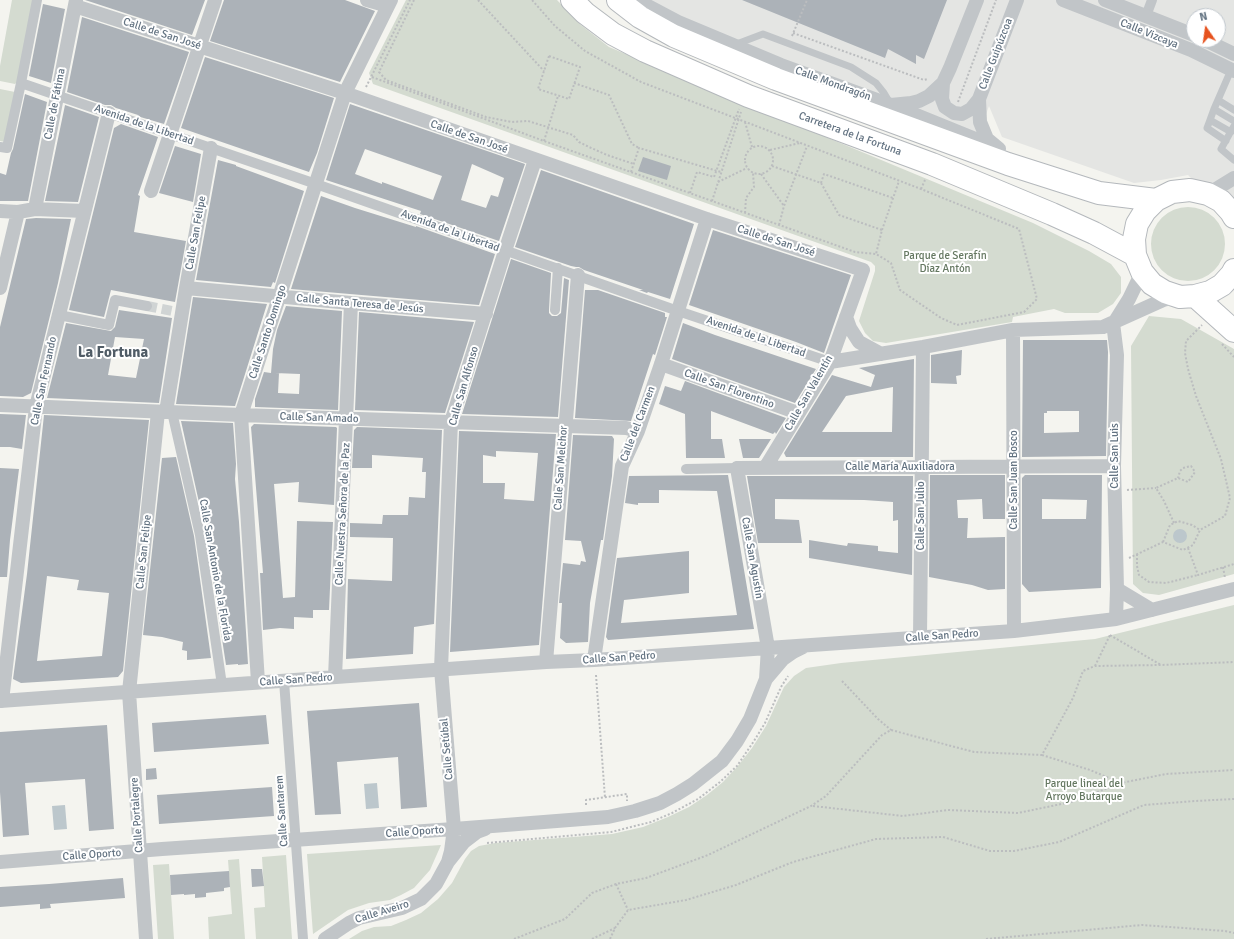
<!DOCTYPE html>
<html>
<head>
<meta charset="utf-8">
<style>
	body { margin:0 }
	#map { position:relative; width:1234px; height:939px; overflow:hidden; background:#f4f4ef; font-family:Signika,sans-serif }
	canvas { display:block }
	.north { position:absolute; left:1186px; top:8px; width:40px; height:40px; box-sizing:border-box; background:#fff; border:1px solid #c0c7cd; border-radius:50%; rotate:347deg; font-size:11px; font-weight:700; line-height:16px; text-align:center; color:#627281 }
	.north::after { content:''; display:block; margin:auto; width:14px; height:18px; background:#e6521e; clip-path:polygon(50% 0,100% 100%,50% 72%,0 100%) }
</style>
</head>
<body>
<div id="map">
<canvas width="1234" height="939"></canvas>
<div class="north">N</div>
</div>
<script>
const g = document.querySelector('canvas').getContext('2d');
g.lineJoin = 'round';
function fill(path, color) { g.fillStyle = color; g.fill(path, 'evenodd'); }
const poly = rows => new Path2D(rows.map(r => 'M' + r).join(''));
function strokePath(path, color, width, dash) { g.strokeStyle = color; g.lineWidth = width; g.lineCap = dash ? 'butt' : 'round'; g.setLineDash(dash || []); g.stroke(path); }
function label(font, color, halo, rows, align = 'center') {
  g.font = font + ' Signika,sans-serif'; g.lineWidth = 4; g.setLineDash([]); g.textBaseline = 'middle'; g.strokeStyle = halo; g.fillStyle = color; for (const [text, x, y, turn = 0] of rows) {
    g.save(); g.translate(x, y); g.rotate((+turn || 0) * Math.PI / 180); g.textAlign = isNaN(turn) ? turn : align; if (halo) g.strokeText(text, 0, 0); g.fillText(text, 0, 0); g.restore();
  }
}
fill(poly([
	[631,0,1234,0,1234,222,1188,175,1161,180,1134,183,1002,137,989,106,975,146],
	[1194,16,1218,16,1218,40,1194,40]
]), '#e4e5e3');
fill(poly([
	[12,0,35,0,17,82,15,84,0,81,0,66],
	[406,0,557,0,581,25,609,47,1033,223,1089,251,1111,264,1121,277,1121,293,1113,304,1098,313,1065,313,1054,309,1013,317,1012,322,886,343,873,341,865,333,859,321,875,271,875,266,871,262,373,84,369,73],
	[0,89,15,92,5,142,0,141],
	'1151 244a37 37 0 1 1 74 0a37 37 0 1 1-74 0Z',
	[1149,316,1181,319,1234,349,1234,574,1159,595,1143,593,1133,584,1131,346],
	[1234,605,1234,939,349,939,362,931,374,927,391,926,406,920,421,913,438,899,452,883,465,859,471,851,479,846,495,843,612,834,643,827,668,817,689,807,707,795,723,782,737,767,752,748,766,726,784,687,794,676,806,668,841,663,1095,639],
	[441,845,430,870,414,888,401,895,390,900,369,903,348,910,313,934,307,854],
	[286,855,292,939,256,939,254,908,265,907,262,857],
	[239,859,245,939,209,939,208,917,232,914,228,860],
	[169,864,174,939,158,939,153,865]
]), '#d4dbd0');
fill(poly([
	'1173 536a7 7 0 1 1 14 0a7 7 0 1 1-14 0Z',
	[377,783,379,808,366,809,364,784],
	[65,805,67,829,54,830,52,806]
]), '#bcc7cc');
fill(poly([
	[85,0,205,0,192,35],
	[224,0,345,0,375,11,340,82,210,41],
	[742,0,947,0,924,59,916,55,916,64,888,49,885,58],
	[43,4,65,9,51,83,29,76],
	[82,17,189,52,164,124,137,116,138,115,116,108,111,105,105,105,67,92],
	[205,57,334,98,317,153,309,172,181,128],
	[25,94,47,102,28,201,0,201,0,173,6,175,11,153,13,149],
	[350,104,525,164,499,241,420,214,421,211,326,180],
	[365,149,442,176,433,200,382,182,382,184,355,174],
	[472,164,504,178,498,197,491,195,486,208,461,200],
	[65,105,99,117,78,202,45,201],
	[121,124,158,137,138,195,140,196,134,232,186,241,175,302,111,290,104,317,69,310,114,128],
	[175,146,201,154,193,202,159,193],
	[643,157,671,166,667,180,638,171],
	[218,160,236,165,236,166,304,191,275,283,273,282,271,287,196,280],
	[541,170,694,224,670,299,648,292,647,293,639,290,643,290,584,270,579,267,576,267,571,266,515,247],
	[321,196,355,208,416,227,416,226,495,254,479,305,291,289],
	[36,218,71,219,58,283,31,393,23,397,0,396,0,327,26,219],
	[713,230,851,275,824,353,796,342,689,305],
	[511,259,551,273,549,310,549,313,552,316,557,316,561,313,564,278,569,280,558,417,462,414],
	[585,290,598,290,665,313,665,317,667,317,655,355,653,354,631,421,575,418],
	[193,297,267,304,235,406,176,404],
	[286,306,342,311,338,410,255,407,255,399,264,372,271,373,273,349,277,330],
	[275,373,300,374,299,394,278,393,279,373],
	[119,310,172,318,159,403,47,398,66,323,111,331,115,327],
	[115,337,144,339,136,378,108,375],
	[359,312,474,322,445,413,355,410],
	[683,323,715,335,816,369,795,403,672,359],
	[1023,340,1107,340,1108,352,1106,456,1022,457],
	[1047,411,1079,411,1079,432,1044,433,1044,413,1047,413],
	[962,350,961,375,956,376,957,384,931,383,931,355],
	[914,359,913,457,786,457,784,453,832,375,871,387,875,375,859,368],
	[893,387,892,432,822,432,846,396],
	[685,381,786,418,776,434,775,432,773,434,711,411,711,439,722,439,725,458,686,458,685,414,659,404,665,386,681,391],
	[0,414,26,415,22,449,10,447,0,447],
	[44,415,149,420,123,671,118,677,21,683,13,679,27,574],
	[47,576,79,580,77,590,109,593,102,656,37,661],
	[181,421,233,423,236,464,235,479,239,522,248,664,238,665,238,664,226,665,206,534],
	[254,424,336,427,337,428,334,505,298,502,299,482,274,484,283,598,295,597,297,521,333,522,329,610,313,610,313,618,294,617,294,629,280,628,263,630,260,573,263,573,251,427],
	[357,427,442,430,434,624,414,627,413,654,346,659,348,579,392,581,393,538,350,537,350,523,382,524,383,515,408,515,409,497,425,498,426,472,422,472,423,458,372,455,372,468,352,468,354,430],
	[459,431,556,434,539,645,450,652],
	[496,451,538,453,534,501,504,499,505,483,483,483,483,455,496,457],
	[573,435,612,436,614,439,612,476,603,540,601,540,590,603,588,642,566,643,560,638,562,603,559,603,563,563,580,565,581,561,586,562,581,541,565,540],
	[739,439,771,439,759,458,743,458],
	[176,457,194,536,211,658,187,660,187,651,182,650,183,642,162,637,143,635,162,458],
	[0,468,19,469,10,540,7,577,0,577],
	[728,475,754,629,608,640,606,637,617,558,689,551,689,593,624,600,621,623,737,615,717,491,659,490,659,503,638,503,638,505,625,503,629,476],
	[930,475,1005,475,1005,519,983,519,982,499,957,500,958,518,968,518,967,538,1005,537,1005,589,988,590,972,585,929,577],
	[1025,475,1102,475,1101,588,1029,592,1022,584,1022,478],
	[1042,499,1087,500,1086,519,1042,519],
	[747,476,913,476,912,575,809,558,809,540,847,546,848,543,878,546,878,551,898,553,898,520,893,521,893,502,864,500,775,499,775,519,799,520,802,543,758,543],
	[419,703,427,807,401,809,398,757,337,762,341,814,315,815,307,711],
	[266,715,269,744,154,752,152,723],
	[107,725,114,829,89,831,85,779,25,783,29,835,3,837,0,792,0,732],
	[156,768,157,779,146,780,146,769],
	[272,787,274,816,159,824,157,795],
	[251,869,262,869,264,886,252,887],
	[229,871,230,887,224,888,224,891,206,893,206,897,195,898,195,894,184,895,184,894,171,895,170,875],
	[123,878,125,898,50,904,51,908,40,909,40,904,0,907,0,887,49,884]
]), '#acb2b8');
strokePath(poly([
	[147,306,182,313]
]), '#d0d4d4', 10, [10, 5]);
const primary = poly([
	[572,0,585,13,613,34,645,51,748,96,932,164,1052,214,1094,233,1135,255],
	[618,0,640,17,674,36,776,79,1008,164,1099,193,1156,200],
	[1234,217,1231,212,1221,201,1208,194,1190,190,1172,192,1156,200,1145,211,1137,224,1134,239,1135,255,1142,272,1152,284,1165,292,1180,297,1195,296,1210,292,1222,285,1232,274,1234,270],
	[1195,296,1234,331]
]);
strokePath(primary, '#b4b8bc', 24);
strokePath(poly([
	[414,0,379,72,386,80,486,117,512,122,528,121,573,135,579,142,589,147,607,155,634,164],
	[478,0,544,71],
	[793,33,924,80,928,79],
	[792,36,807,0],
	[549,56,580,67,569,99,538,89,549,56],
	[372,77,544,141,855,252,876,254,891,263,900,290,941,318,957,325,1024,312,1037,299,1019,229,921,189,641,82,585,51,555,26,532,0],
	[574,83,609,95,632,144,639,148],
	[366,87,410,0],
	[958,102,996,0],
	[745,122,752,147],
	[544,141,558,96],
	'745 160a14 14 0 1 1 28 0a14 14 0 1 1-28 0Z',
	[770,150,800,143],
	[772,166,821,183,839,215,882,230,876,254],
	[631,172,639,148,721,172],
	[761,174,784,206],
	[718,182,747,168],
	[821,183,824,174,893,198],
	[921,189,925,180],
	[690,193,697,172,714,177,739,109],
	[712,201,741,112],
	[745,213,746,198,754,187,753,173],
	[779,225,784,206,807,146],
	[882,230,899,181],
	[1222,344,1234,357],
	[1127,490,1156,488],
	[1174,523,1164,501,1156,488,1178,478,1188,482,1195,472,1191,466,1183,468,1180,471,1178,478],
	[1163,542,1170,525,1178,521,1192,525,1200,530],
	[1188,548,1198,575,1234,564],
	[1137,554,1137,566,1139,575,1149,582,1166,583,1198,575],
	[1129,558,1163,542,1183,550,1193,545,1200,530,1225,516,1230,498,1221,459,1196,396,1188,369,1185,353,1186,341,1202,325],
	[1223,567,1225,578],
	[1110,635,1161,665],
	[1095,666,1110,635],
	[596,675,605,798],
	[842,681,878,719,891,730],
	[1042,755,1090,770,1121,783],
	[586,805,586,800,627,794,627,801],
	[813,806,903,816,948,810,1018,813,1071,802,1121,783,1166,774,1234,770],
	[487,843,611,832,651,822,672,813,698,799,720,782,737,766,754,741,765,723,781,687,788,676],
	[616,884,628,910],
	[514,939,565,919,592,893,616,884,646,878,708,855,811,806,826,796,882,735,891,730,974,752,1042,755,1073,698,1083,671,1095,666,1161,665,1234,662],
	[592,939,615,928],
	[610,939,615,928,628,910,686,900,736,885,793,862,876,839,943,837,990,851,1014,851,1059,842,1144,805,1195,801,1234,799],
	[986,939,1142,925,1225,931,1234,933]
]), '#bbbdbf', 2, [2, 2]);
strokePath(poly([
	[734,45,763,34,851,67,876,83,884,93,890,103],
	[1231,70,1214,109,1234,121],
	[1218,100,1234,110],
	[1214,109,1210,120,1231,132],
	[1210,120,1207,128,1226,141],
	[1234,126,1221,149,1234,160]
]), '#c1c5c8', 7);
strokePath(poly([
	[1146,16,1152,0],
	[21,83,316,184,678,311,830,362],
	[0,147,7,148,21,83,37,0],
	[555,310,558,268],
	[59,315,109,325,115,300,147,306],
	[172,412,200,535,222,685],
	[686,469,737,468],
	[284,681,303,939]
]), '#c1c5c8', 10);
strokePath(poly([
	[367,0,388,6],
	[641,0,646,5,678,22,781,65,891,105,911,103,919,101,929,96,943,83,950,68,977,0],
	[1063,0,1191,50,1234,71],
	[1105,0,1194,35],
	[75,6,345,93,707,219,863,270,830,362,765,468],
	[1205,40,1234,54],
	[943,83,942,99,945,107,954,113,962,114,971,109,979,99],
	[894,106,995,147],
	[999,149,987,139,980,122,979,99,1017,0],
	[151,191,215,0],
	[1208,194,1234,178],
	[35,209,76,0],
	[0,211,18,212,35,209,84,211],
	[0,288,18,212],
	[186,288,351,303,486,314],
	[846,317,850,328,859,342,881,354],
	[1113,323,1117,355,1114,466,1117,589,1116,619],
	[1114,323,1129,299,1142,272],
	[1013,330,1014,631],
	[830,362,923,347,1013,330,1103,327,1163,300,1177,297],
	[661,364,798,413],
	[0,405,241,415,626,428,638,431],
	[166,412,186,288,211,148],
	[1117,589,1152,610],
	[920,637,923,347],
	[594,660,622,466,638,431,661,364,707,219],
	[546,662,578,275],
	[335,677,351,303],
	[766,679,783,659,793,652,803,647],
	[258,682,241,415,345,93,391,0],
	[0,701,546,662,594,660,1014,631,1116,619,1234,589],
	[2,701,36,407,109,113],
	[0,862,162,849,454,829,608,817,635,811,660,803,677,794,693,784,722,761,737,741,750,719,766,679,768,648,737,468,1114,466],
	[448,862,451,851,454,829,441,669,451,422,505,251,535,160],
	[146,939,129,692,158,412],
	[325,939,349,923,359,918,402,908,421,899,436,884,448,862,464,842,477,832,485,829]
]), '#c1c5c8', 14);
strokePath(primary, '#fff', 22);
label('11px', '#627281', '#fff', [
	["Calle de San José",162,34,18],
	["Calle Vizcaya",1149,34,22],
	["Calle Guipúzcoa",996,54,-69],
	["Calle Mondragón",833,84,20],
	["Calle de Fátima",55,104,-79],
	["Avenida de la Libertad",144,125,19],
	["Carretera de la Fortuna",850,134,20],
	["Calle de San José",469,137,19],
	["Avenida de la Libertad",450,231,20],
	["Calle San Felipe",196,233,-80],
	["Calle de San José",776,241,18],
	["Calle Santa Teresa de Jesús",360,304,5],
	["Calle Santo Domingo",268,332,-72],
	["Avenida de la Libertad",756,337,19],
	["Calle San Fernando",44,381,-78],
	["Calle San Alfonso",464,386,-74],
	["Calle San Florentino",729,389,20],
	["Calle San Valentín",809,393,-60],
	["Calle San Amado",319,418,2],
	["Calle del Carmen",638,424,-69],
	["Calle San Luis",1115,456,-90],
	["Calle María Auxiliadora",900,467],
	["Calle San Melchor",561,468,-86],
	["Calle San Juan Bosco",1014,480,-90],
	["Calle Nuestra Señora de la Paz",343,514,-87],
	["Calle San Julio",921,516,-90],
	["Calle San Felipe",144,552,-84],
	["Calle San Agustín",752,558,80],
	["Calle San Antonio de la Florida",215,570,80],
	["Calle San Pedro",942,636,-4],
	["Calle San Pedro",619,658,-4],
	["Calle San Pedro",296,680,-4],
	["Calle Setúbal",447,749,-95],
	["Calle Santarem",282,811,-94],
	["Calle Portalegre",137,815,-94],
	["Calle Oporto",415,832,-4],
	["Calle Oporto",92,855,-4],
	["Calle Aveiro",382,912,-17]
]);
label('11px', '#657861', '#fff', [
	["Parque de Serafín",945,256],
	["Díaz Antón",945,269],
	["Parque lineal del",1084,784],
	["Arroyo Butarque",1084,797]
]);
label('bold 15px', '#505c66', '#fff', [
	["La Fortuna",113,353]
]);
</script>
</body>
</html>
